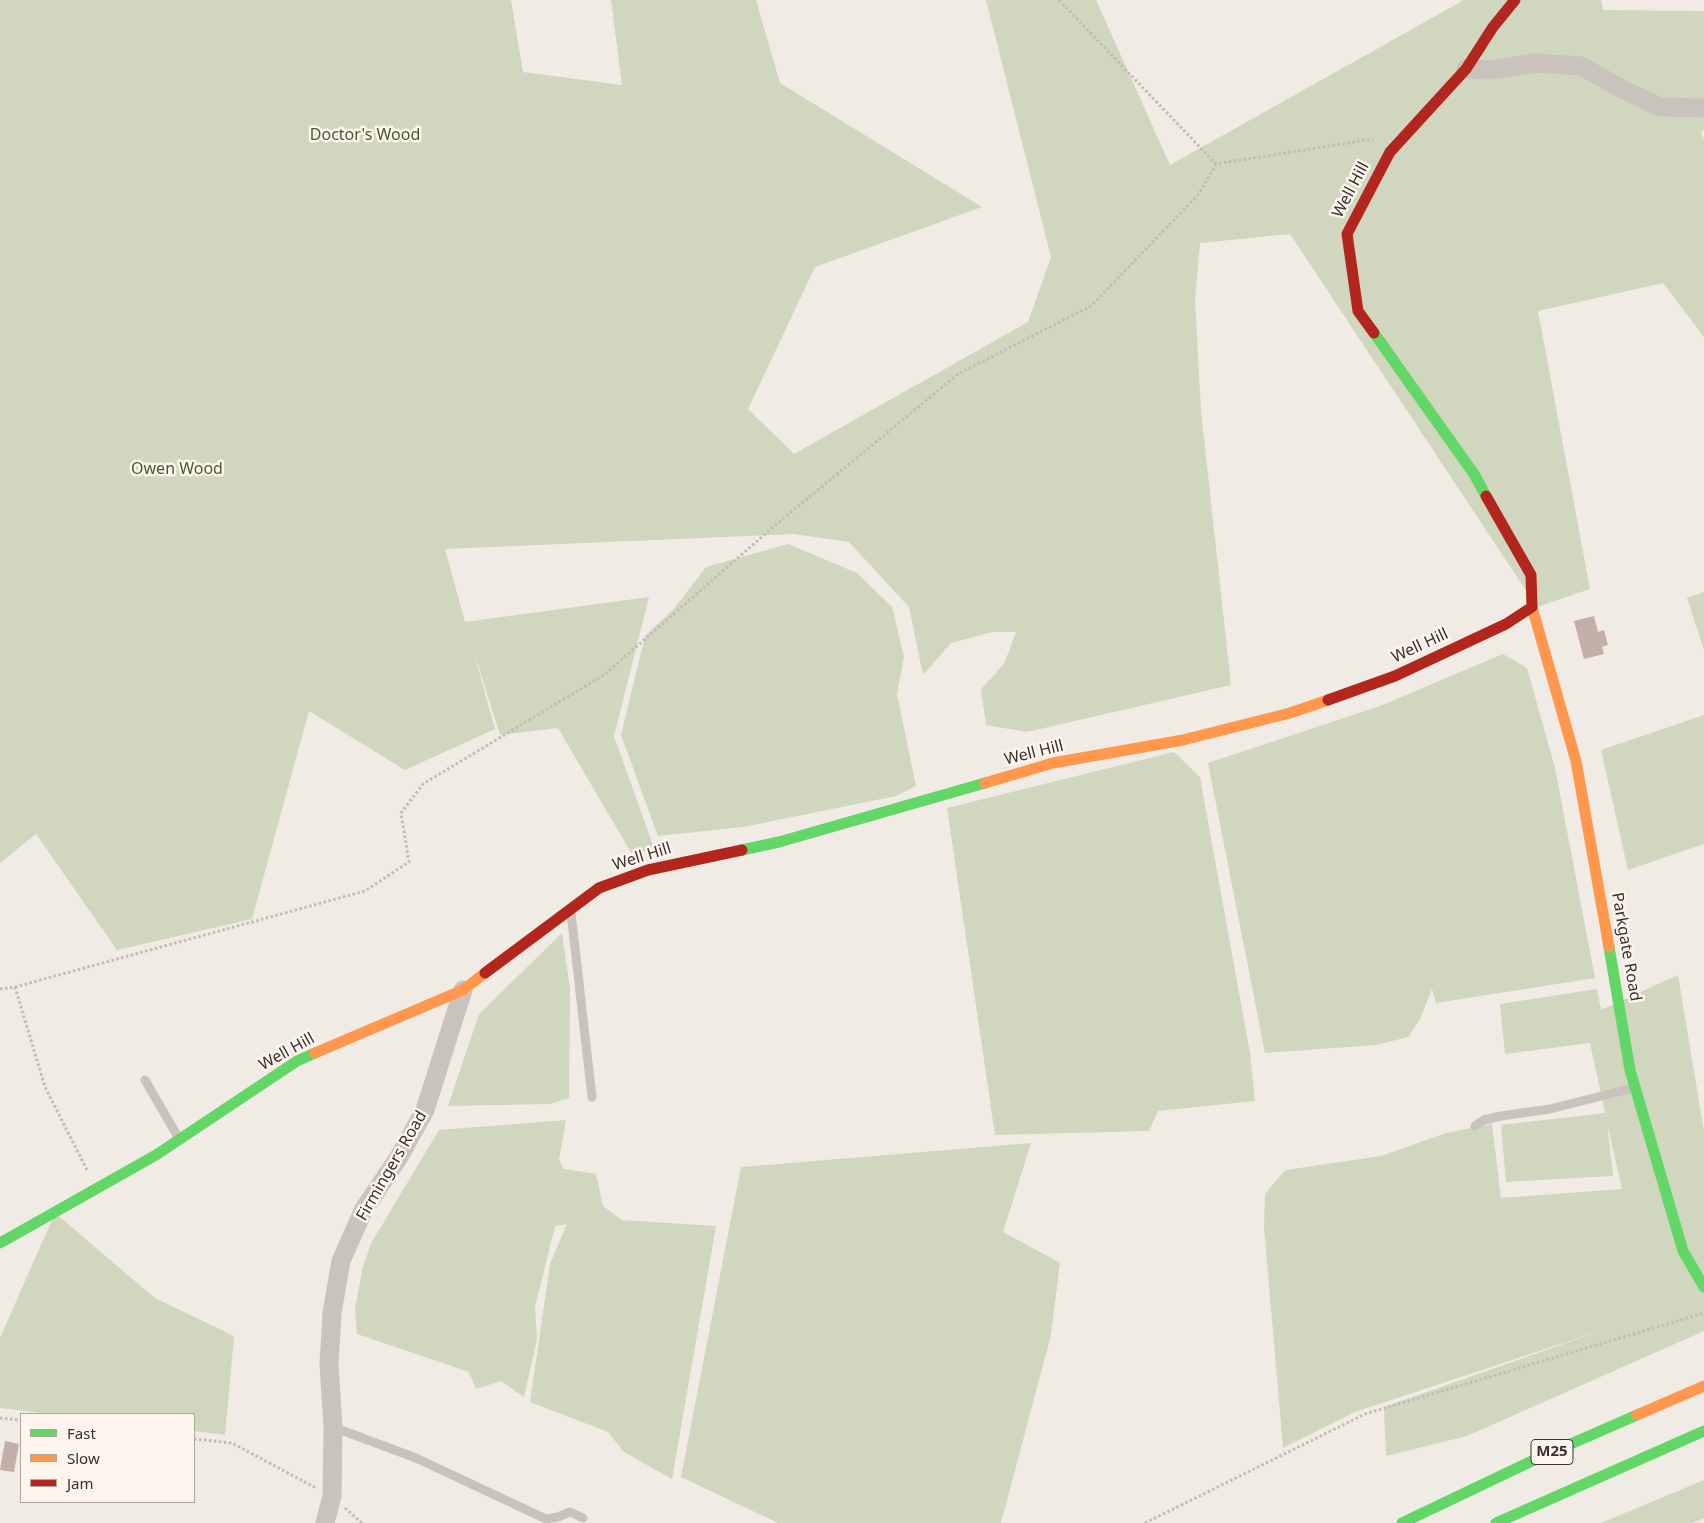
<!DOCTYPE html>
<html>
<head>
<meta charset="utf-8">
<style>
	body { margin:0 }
	#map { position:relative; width:1704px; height:1523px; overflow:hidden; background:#f0ebe5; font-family:"Noto Sans",sans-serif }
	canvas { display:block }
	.legend { position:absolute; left:20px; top:1413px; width:175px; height:90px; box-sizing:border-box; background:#fbf5ee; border:1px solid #aea6a0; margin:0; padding:6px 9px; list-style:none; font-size:15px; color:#3b302b }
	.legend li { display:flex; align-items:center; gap:10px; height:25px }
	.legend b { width:25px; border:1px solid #aea6a0 }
</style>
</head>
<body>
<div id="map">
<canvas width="1704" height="1523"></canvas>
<ul class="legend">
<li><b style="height:6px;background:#63d668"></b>Fast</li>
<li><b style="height:6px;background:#ff974d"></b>Slow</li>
<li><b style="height:6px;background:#b3261e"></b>Jam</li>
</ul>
</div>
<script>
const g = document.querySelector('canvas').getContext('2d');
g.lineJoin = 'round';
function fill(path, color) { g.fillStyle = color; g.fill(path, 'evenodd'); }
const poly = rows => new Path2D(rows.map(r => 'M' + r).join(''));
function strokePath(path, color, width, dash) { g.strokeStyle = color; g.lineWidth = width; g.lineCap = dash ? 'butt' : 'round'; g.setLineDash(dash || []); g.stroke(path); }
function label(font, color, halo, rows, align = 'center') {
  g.font = font + ' "Noto Sans",sans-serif'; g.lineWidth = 5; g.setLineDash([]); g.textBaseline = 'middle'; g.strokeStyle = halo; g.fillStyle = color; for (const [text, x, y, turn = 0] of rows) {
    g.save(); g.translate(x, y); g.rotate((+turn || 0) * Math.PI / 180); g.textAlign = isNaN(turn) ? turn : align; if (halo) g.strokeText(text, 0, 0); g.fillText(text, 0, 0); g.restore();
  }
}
fill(poly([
	[0,0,511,0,523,72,622,85,611,0,756,0,780,83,982,207,815,267,748,409,794,454,1028,322,1051,257,986,0,1096,0,1170,165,1464,0,1601,0,1603,10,1704,11,1704,130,1701,132,1704,139,1704,337,1663,283,1538,311,1590,589,1537,607,1290,234,1200,243,1195,300,1201,411,1231,685,1027,732,986,725,981,689,1004,664,1016,632,993,632,951,643,923,675,909,607,849,542,794,534,445,549,465,622,649,597,614,736,654,848,633,856,558,728,500,735,472,646,495,729,405,770,309,711,252,919,117,950,36,834,0,863],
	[788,544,857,573,892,607,904,657,897,694,916,786,896,796,743,827,658,836,621,735,645,636,673,610,706,567],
	[1704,592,1704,650,1687,598],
	[1503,654,1527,668,1555,768,1595,978,1436,1003,1432,989,1420,1019,1408,1037,1376,1045,1265,1053,1208,763,1380,706],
	[1704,715,1704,844,1628,870,1601,750],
	[1174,752,1200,777,1250,1053,1255,1101,1158,1111,1149,1131,995,1135,947,808],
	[562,933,570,989,569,1098,550,1104,448,1106,479,1014],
	[1678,975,1704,1131,1704,1331,1467,1436,1386,1456,1384,1407,1603,1330,1355,1412,1283,1448,1264,1227,1265,1194,1279,1177,1286,1170,1381,1156,1446,1133,1492,1124,1501,1198,1622,1189,1607,1123,1613,1176,1506,1182,1501,1125,1605,1113,1590,1043,1505,1054,1500,1004,1597,989,1601,1010],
	[566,1120,559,1159,563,1169,596,1174,603,1206,622,1220,716,1226,672,1479,624,1452,608,1432,530,1402,550,1264,567,1224,555,1226,535,1307,537,1339,524,1397,501,1381,476,1389,469,1372,357,1334,355,1309,363,1266,372,1242,439,1130],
	[1031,1143,1003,1232,1060,1263,1051,1335,1001,1523,778,1523,681,1477,741,1167],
	[55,1213,155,1298,234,1336,225,1435,194,1431,194,1414,52,1414,0,1408,0,1338],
	[1704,1480,1704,1518,1692,1523,1601,1523]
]), '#d1d6bf');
fill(poly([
	[1594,616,1598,632,1604,630,1608,645,1602,647,1604,654,1584,659,1574,621],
	[5,1441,19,1444,14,1472,0,1470]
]), '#c3afa7');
strokePath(poly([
	[1059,0,1216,164,1373,139],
	[15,987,365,891,409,862,401,813,423,784,604,675,772,528,958,374,1091,306,1199,194,1216,164],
	[0,989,15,987,45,1087,87,1170],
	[0,1418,21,1420],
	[194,1439,232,1443,316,1488],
	[345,1508,362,1523],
	[1145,1523,1365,1414,1704,1313]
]), '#c2bbb6', 3, [2.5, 2.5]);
strokePath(poly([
	[571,913,592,1097],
	[145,1080,178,1137],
	[1475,1126,1484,1120,1501,1116,1550,1109,1633,1088],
	[333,1427,416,1458,546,1519,558,1517,570,1512,583,1518]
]), '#c9c3be', 9);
strokePath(poly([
	[1466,69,1491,70,1535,63,1581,66,1624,90,1660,107,1704,108],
	[325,1523,332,1496,333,1427,329,1363,332,1313,341,1261,364,1209,399,1157,425,1110,463,990]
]), '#c9c3be', 19);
strokePath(poly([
	[1374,333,1474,474,1486,496],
	[742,850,779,842,985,783],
	[1609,947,1630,1070,1683,1251,1704,1287],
	[0,1243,156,1155,297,1061,315,1053],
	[1402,1523,1534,1460,1637,1415],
	[1496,1523,1704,1431]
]), '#63d668', 11);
strokePath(poly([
	[1532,607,1576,761,1609,947],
	[985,783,1053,763,1183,740,1290,713,1328,700],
	[315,1053,463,990,485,973],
	[1637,1415,1704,1386]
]), '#ff974d', 11);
strokePath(poly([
	[1374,333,1358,311,1347,234,1390,152,1466,69,1493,27,1515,0],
	[1328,700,1395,676,1506,624,1532,607,1531,575,1486,496],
	[485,973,599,888,648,870,742,850]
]), '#b3261e', 11);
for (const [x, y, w] of [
	[1552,1452,42]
]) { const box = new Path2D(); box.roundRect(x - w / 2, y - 12.5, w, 25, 4); g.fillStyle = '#fbf5ee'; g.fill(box); strokePath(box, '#3b302b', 1); }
label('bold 15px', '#3b302b', null, [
	["M25",1552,1452]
]);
label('16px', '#4a5a2e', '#fbf5ee', [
	["Doctor's Wood",365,135],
	["Owen Wood",177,469]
]);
label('16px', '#3b302b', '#fbf5ee', [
	["Well Hill",1351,190,-62],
	["Well Hill",1420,646,-25],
	["Well Hill",1034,753,-14],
	["Well Hill",642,857,-17],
	["Parkgate Road",1626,947,80],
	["Well Hill",287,1052,-29],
	["Firmingers Road",392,1166,-60]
]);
</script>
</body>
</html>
